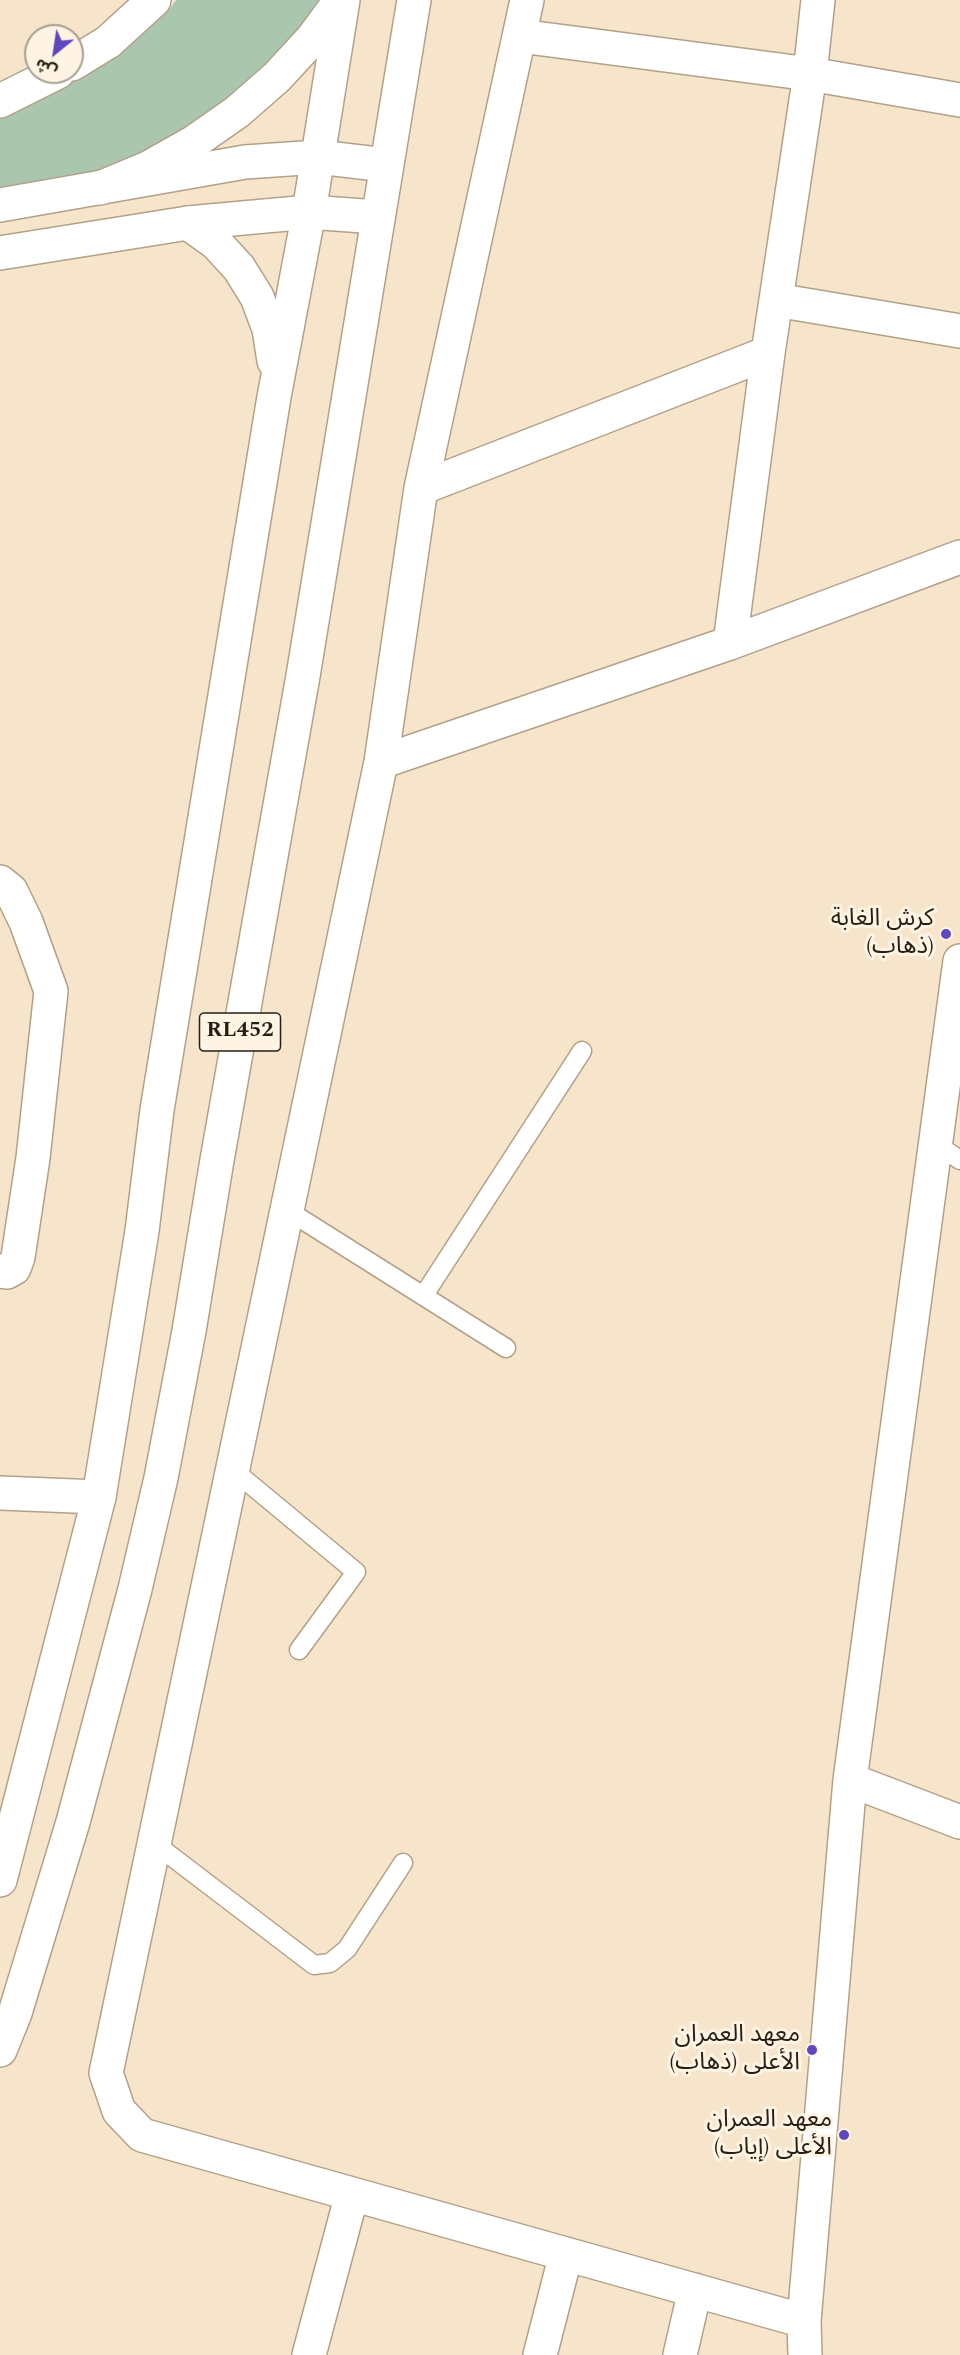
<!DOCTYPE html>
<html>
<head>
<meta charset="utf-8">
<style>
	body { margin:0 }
	#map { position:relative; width:960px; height:2355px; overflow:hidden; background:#f7e5cb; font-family:Spectral,"Noto Sans Arabic",serif }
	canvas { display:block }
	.north { position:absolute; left:24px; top:24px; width:60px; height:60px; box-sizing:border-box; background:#fff4e4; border:2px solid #a89f91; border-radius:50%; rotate:210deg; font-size:16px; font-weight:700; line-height:24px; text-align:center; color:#261f15 }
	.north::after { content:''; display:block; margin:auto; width:21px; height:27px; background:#5e47bf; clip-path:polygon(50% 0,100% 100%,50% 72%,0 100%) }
</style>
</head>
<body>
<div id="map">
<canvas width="960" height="2355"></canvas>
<div class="north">ش</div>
</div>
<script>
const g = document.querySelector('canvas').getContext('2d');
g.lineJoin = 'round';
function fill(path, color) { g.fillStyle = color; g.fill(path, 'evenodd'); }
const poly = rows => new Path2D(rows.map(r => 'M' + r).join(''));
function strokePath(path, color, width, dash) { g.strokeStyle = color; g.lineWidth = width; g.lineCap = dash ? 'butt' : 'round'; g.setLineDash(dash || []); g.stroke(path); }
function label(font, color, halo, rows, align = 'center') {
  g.font = font + ' Spectral,"Noto Sans Arabic",serif'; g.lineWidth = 6; g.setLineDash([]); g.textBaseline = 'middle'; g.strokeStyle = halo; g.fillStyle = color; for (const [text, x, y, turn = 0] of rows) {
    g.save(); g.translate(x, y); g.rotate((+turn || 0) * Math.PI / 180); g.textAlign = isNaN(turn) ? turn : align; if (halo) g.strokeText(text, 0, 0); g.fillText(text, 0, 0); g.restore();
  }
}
fill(poly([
	[176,0,321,0,273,62,213,120,93,176,0,200,0,115,120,52,169,10]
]), '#abc6af');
const service = poly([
	[936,1144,960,1160],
	[287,1210,506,1348],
	[424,1295,582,1051],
	[232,1469,356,1572,299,1650],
	[154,1843,314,1965,330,1963,347,1949,403,1863]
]);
const minor = poly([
	[527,0,421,488,381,762,106,2073,119,2111,142,2135,804,2321],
	[520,36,810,74,960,100],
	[72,64,108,42,154,0],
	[0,101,58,72],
	[0,205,245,162,318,157,386,165],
	[0,253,188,223,309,212,377,217],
	[776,300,960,331],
	[421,488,768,353],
	[730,643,768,353,810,74,818,0],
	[381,762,730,643,960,557],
	[0,882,11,891,26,922,51,991,33,1158,18,1257,14,1268,7,1272,0,1271],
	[0,1493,99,1497],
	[850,1780,960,1822],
	[309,2355,352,2194],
	[540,2355,566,2254],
	[680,2355,695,2290],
	[805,2355,804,2321,850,1780,960,961]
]);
const trunk = poly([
	[100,188,148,168,194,142,237,112,277,77,312,39,340,1],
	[188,223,216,243,239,268,257,297,269,329,274,361],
	[0,1880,99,1497,142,1231,157,1110,274,397,309,212,343,0],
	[0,2050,15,2013,73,1822,135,1589,161,1478,189,1331,217,1160,303,676,414,0]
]);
strokePath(service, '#b2a188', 21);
strokePath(minor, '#b2a188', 36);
strokePath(trunk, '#b2a188', 36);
strokePath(service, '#fff', 18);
strokePath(minor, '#fff', 33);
strokePath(trunk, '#fff', 33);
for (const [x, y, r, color] of [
	[946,934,6,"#5e47bf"],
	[812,2050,6,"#5e47bf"],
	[844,2135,6,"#5e47bf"]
]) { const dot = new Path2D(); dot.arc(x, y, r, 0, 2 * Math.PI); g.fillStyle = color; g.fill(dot); strokePath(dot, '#fff4e4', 2); }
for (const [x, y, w] of [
	[240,1032,81]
]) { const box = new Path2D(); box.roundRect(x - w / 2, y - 19, w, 38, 4.5); g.fillStyle = '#fff4e4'; g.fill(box); strokePath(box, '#261f15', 1.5); }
label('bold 22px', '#261f15', null, [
	["RL452",240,1032]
]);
label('24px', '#261f15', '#fff4e4', [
	["كرش الغابة",934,920],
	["(ذهاب)",934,948],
	["معهد العمران",800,2036],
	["الأعلى (ذهاب)",800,2064],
	["معهد العمران",832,2121],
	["الأعلى (إياب)",832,2149]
], 'right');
</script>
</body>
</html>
